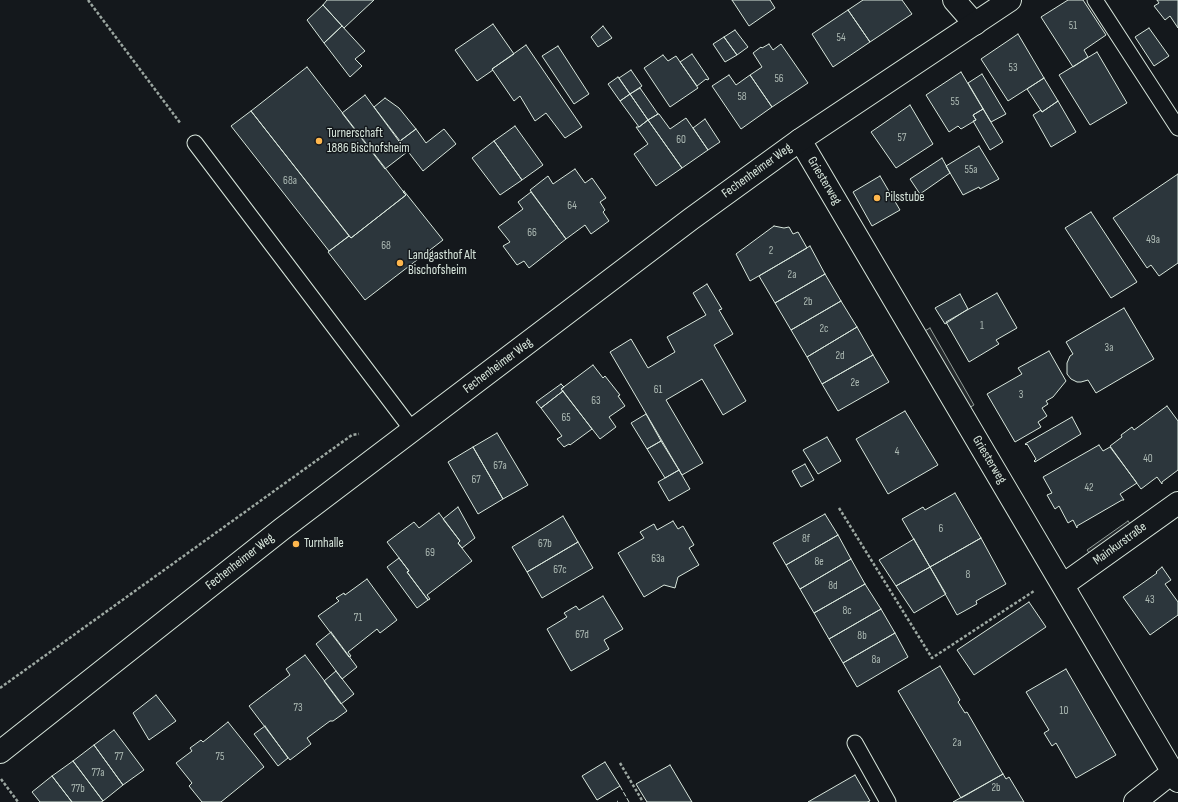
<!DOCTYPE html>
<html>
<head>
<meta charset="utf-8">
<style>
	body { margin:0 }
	canvas { display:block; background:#14181c }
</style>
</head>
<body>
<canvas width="1178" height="802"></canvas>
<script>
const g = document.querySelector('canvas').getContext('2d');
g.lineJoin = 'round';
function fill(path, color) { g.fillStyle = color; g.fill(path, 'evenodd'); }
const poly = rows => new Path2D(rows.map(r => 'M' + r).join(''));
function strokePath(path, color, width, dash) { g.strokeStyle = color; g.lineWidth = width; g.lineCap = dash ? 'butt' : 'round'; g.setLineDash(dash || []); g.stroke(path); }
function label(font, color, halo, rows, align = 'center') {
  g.font = font + ' "Sofia Sans Condensed",sans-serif'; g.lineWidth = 3; g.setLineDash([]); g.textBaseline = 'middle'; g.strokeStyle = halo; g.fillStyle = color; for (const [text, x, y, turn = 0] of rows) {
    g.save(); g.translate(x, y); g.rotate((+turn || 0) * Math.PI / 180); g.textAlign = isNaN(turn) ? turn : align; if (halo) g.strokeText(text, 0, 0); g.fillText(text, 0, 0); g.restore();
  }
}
const parking = poly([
	[930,328,974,405,967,409,923,332,930,328],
	[1128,521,1134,529,1093,558,1087,550,1128,521]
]);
fill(parking, '#24282b');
strokePath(parking, '#939e99', 1);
const building = poly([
	[327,0,374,0,344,28,323,5,327,0],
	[732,0,770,0,775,8,749,26,732,0],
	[863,0,902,0,912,14,870,42,848,10,863,0],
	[1068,0,1083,0,1106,35,1084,50,1088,57,1073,67,1041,17,1068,0],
	[1157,0,1178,0,1178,28,1170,16,1165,20,1154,6,1159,3,1157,0],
	[323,5,342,26,324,43,307,20,323,5],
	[848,10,870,42,833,67,812,34,848,10],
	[493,24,514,54,492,69,493,70,477,81,455,50,493,24],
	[342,26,365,51,355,59,362,66,350,77,324,43,342,26],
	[603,26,612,38,598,47,591,37,603,26],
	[1149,28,1169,56,1154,66,1135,37,1149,28],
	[735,30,748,47,737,55,724,37,735,30],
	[1018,34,1044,78,1008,101,981,59,1018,34],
	[724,37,737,55,725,62,713,44,724,37],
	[769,44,773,50,781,44,808,83,772,107,750,75,762,67,753,53,761,47,762,48,769,44],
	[526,45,582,127,565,138,546,113,535,121,520,96,514,101,492,69,526,45],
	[558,46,589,94,574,104,542,56,558,46],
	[1097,52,1127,103,1090,125,1059,75,1097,52],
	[692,54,709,79,707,80,706,79,697,86,680,62,692,54],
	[663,55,668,61,676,56,698,88,670,107,644,68,663,55],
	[307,67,406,195,351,238,251,111,307,67],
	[631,70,642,86,630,94,619,78,631,70],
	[961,72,983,109,973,115,976,120,961,129,958,126,949,132,926,95,961,72],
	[982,74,1006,114,991,122,968,83,982,74],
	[729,75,736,85,750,75,772,107,741,129,712,86,729,75],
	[618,77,630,94,620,101,608,84,618,77],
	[1044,78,1058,101,1042,112,1027,89,1044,78],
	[640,88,658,114,648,120,630,94,640,88],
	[630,94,648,120,639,127,620,101,630,94],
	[365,95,407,152,385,169,342,113,365,95],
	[385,98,399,108,416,129,400,141,374,107,385,98],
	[1058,101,1076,132,1051,147,1033,115,1041,110,1042,112,1058,101],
	[910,105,933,144,896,168,871,132,910,105],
	[983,109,1003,142,990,150,973,121,976,120,973,115,983,109],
	[251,111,349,236,329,251,231,126,251,111],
	[658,114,659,114,670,129,686,118,708,150,682,168,648,120,658,114],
	[705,119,720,142,708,150,693,128,705,119],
	[648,120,682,168,656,186,634,154,648,144,636,127,639,127,648,120],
	[515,126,543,165,522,180,494,141,515,126],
	[416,129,426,143,444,129,456,144,423,171,400,141,416,129],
	[494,141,522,180,500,195,472,158,494,141],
	[979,146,999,179,980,189,979,187,963,195,946,166,979,146],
	[942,158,950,173,920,194,910,179,942,158],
	[575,169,585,183,592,178,606,198,600,202,605,210,603,212,609,221,591,234,585,225,566,239,530,190,548,176,553,184,575,169],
	[1178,174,1178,263,1159,276,1151,265,1147,268,1113,218,1178,174],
	[880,176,900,210,872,226,853,192,880,176],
	[404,191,443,240,365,300,328,252,349,236,351,238,406,195,403,192,404,191],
	[531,192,566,239,529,268,524,261,517,265,503,246,510,242,498,227,523,209,518,202,531,192],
	[1091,212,1137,282,1111,298,1065,228,1091,212],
	[774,226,784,228,789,227,793,234,798,232,807,248,750,281,736,254,774,226],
	[810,246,825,274,775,303,759,276,810,246],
	[825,274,841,301,791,330,775,303,825,274],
	[707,284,722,309,719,310,733,334,714,345,746,401,723,415,702,379,666,400,703,463,682,475,610,352,631,339,648,368,675,352,667,337,706,315,693,293,707,284],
	[997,293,1017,328,996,340,999,344,969,362,946,322,997,293],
	[960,294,968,309,945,324,935,308,960,294],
	[841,301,857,327,807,357,791,330,841,301],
	[1124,308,1154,359,1096,393,1088,380,1081,382,1077,382,1071,379,1067,374,1067,363,1070,356,1073,354,1066,342,1124,308],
	[857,327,873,355,822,384,807,357,857,327],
	[1049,351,1066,381,1053,397,1046,401,1048,404,1042,408,1047,416,1038,422,1041,427,1015,442,987,394,1022,374,1018,368,1049,351],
	[873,355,889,382,838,411,822,384,873,355],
	[593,365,603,378,605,376,620,395,618,396,625,406,609,417,616,427,600,439,561,389,593,365],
	[561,384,564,387,561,389,563,391,541,408,536,402,561,384],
	[563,391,592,429,570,445,569,444,564,447,557,439,562,436,541,408,563,391],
	[1167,406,1178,421,1178,470,1162,482,1162,484,1157,477,1141,489,1110,446,1122,437,1121,435,1132,427,1134,430,1167,406],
	[905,411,938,465,888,494,856,439,905,411],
	[646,414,661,441,647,449,631,423,646,414],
	[1072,417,1081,434,1035,462,1034,461,1036,459,1027,444,1026,445,1025,444,1072,417],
	[497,433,528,485,503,499,473,447,497,433],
	[827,437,841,461,818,474,803,450,827,437],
	[661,441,679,470,665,478,647,449,661,441],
	[1099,445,1103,451,1110,447,1137,483,1120,494,1124,500,1122,500,1077,526,1077,528,1073,520,1068,523,1059,506,1055,509,1047,495,1052,493,1043,477,1099,445],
	[473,447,503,499,478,514,448,462,473,447],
	[805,464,814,480,801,487,792,471,805,464],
	[679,470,690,489,669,501,658,482,679,470],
	[955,493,981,538,930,567,902,519,923,507,925,510,955,493],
	[458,507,475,538,462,548,458,543,460,541,443,519,458,507],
	[439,513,460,541,458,543,472,561,427,595,430,599,428,600,407,572,409,571,387,542,414,522,419,528,439,513],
	[825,514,838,535,786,565,773,543,825,514],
	[563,516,578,542,527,572,512,547,563,516],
	[673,521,678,529,683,526,694,545,689,548,699,565,678,577,675,588,664,585,644,597,618,553,644,538,640,532,654,524,657,530,673,521],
	[838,535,851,559,800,589,786,565,838,535],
	[981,538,1006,584,976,601,977,604,957,615,930,567,981,538],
	[914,539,930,567,896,586,879,560,914,539],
	[578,542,593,568,542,598,527,572,578,542],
	[399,558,409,571,407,572,428,600,417,608,387,567,399,558],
	[851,559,865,584,814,613,800,589,851,559],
	[930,567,946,594,914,613,896,586,930,567],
	[1162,567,1171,580,1165,584,1178,602,1178,615,1150,635,1123,597,1157,573,1156,572,1162,567],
	[367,579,397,620,380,633,377,629,348,652,351,656,349,657,318,616,339,601,336,598,344,593,345,595,367,579],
	[865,584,881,609,829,639,814,613,865,584],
	[603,596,623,629,604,640,609,649,571,671,547,629,567,617,564,613,576,606,579,610,603,596],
	[1029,602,1046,627,974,675,957,650,1029,602],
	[881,609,895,633,843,663,829,639,881,609],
	[331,632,357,667,342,679,316,644,331,632],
	[895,633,908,657,857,687,843,663,895,633],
	[305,655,347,711,333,721,330,721,307,738,311,744,290,760,249,706,290,675,286,669,305,655],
	[940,666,960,700,958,702,965,713,967,712,1003,774,961,798,898,691,940,666],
	[1066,669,1116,755,1076,778,1056,743,1052,746,1044,733,1049,730,1026,692,1066,669],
	[336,671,354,694,341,704,324,681,336,671],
	[156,695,176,721,149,740,133,713,156,695],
	[228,722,264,767,221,802,202,802,189,786,192,783,176,763,192,751,190,748,201,740,203,742,228,722],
	[265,726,288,758,278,766,254,734,265,726],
	[114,730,144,770,123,785,94,745,114,730],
	[94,745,123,785,103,801,73,761,94,745],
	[73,761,103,801,101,802,72,802,52,776,73,761],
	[605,762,620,786,597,800,582,776,605,762],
	[670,765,692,802,647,802,636,784,670,765],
	[1003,774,1006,779,1009,777,1024,802,953,802,1003,774],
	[855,775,870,801,867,802,808,802,855,775],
	[52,776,72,802,40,802,32,792,52,776]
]);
fill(building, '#2c363c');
strokePath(building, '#d8e6dc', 1);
const service = poly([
	[1095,0,1178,128],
	[195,143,413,431],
	[855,743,888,802]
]);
const minor = poly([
	[954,0,975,24],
	[800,140,1178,781],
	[1063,585,1178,503],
	[1135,802,1173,772]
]);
const tertiary = poly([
	[0,752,282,529,691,219,800,140,1010,0]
]);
strokePath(service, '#d8e6dc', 17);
strokePath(minor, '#d8e6dc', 24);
strokePath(tertiary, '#d8e6dc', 24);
strokePath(poly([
	[88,0,181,124],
	[839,508,932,658,1034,591],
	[0,688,352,435,359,434],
	[620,763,643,802],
	[1,779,18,802],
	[617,802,618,802]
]), '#9da8a2', 2.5, [3, 2]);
strokePath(service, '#14181c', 15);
strokePath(minor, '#14181c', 22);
strokePath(tertiary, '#14181c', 22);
strokePath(poly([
	[620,786,629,802]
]), '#d8e6dc', 1, [5, 2]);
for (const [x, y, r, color] of [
	[319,141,4,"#ffb74d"],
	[877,198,4,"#ffb74d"],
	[400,263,4,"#ffb74d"],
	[296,544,4,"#ffb74d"]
]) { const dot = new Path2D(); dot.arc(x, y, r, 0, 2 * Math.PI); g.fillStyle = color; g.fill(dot); strokePath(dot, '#14181c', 1.5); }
label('11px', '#adbab4', null, [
	["51",1073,26],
	["54",841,38],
	["53",1013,68],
	["56",779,79],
	["58",742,97],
	["55",955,102],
	["57",902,138],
	["60",681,140],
	["55a",971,170],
	["68a",290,181],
	["64",572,206],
	["66",532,233],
	["49a",1153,240],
	["68",386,246],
	["2",771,251],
	["2a",792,275],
	["2b",808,302],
	["1",982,326],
	["2c",824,329],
	["3a",1109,348],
	["2d",840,356],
	["2e",855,383],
	["61",658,390],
	["3",1021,395],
	["63",596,401],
	["65",566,418],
	["4",897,452],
	["40",1148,459],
	["67a",500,466],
	["67",476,480],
	["42",1089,488],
	["6",941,529],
	["8f",806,539],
	["67b",545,544],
	["69",430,553],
	["63a",658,559],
	["8e",819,562],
	["67c",560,570],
	["8",968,575],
	["8d",833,586],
	["43",1150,600],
	["8c",847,611],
	["71",358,618],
	["67d",582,635],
	["8b",862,636],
	["8a",876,660],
	["73",298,708],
	["10",1064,711],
	["2a",957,743],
	["77",119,757],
	["75",220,757],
	["77a",98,773],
	["2b",996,788],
	["77b",78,789]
]);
label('13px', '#d8e6dc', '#14181c', [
	["Turnerschaft",327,134],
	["1886 Bischofsheim",327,149],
	["Pilsstube",885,198],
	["Landgasthof Alt",408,256],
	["Bischofsheim",408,271],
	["Turnhalle",304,544]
], 'left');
label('13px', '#d8e6dc', '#14181c', [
	["Fechenheimer Weg",757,171,-36],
	["Griesterweg",824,181,59],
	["Fechenheimer Weg",498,366,-37],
	["Griesterweg",989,460,59],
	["Mainkurstraße",1120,544,-36],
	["Fechenheimer Weg",240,562,-38]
]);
</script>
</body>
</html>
